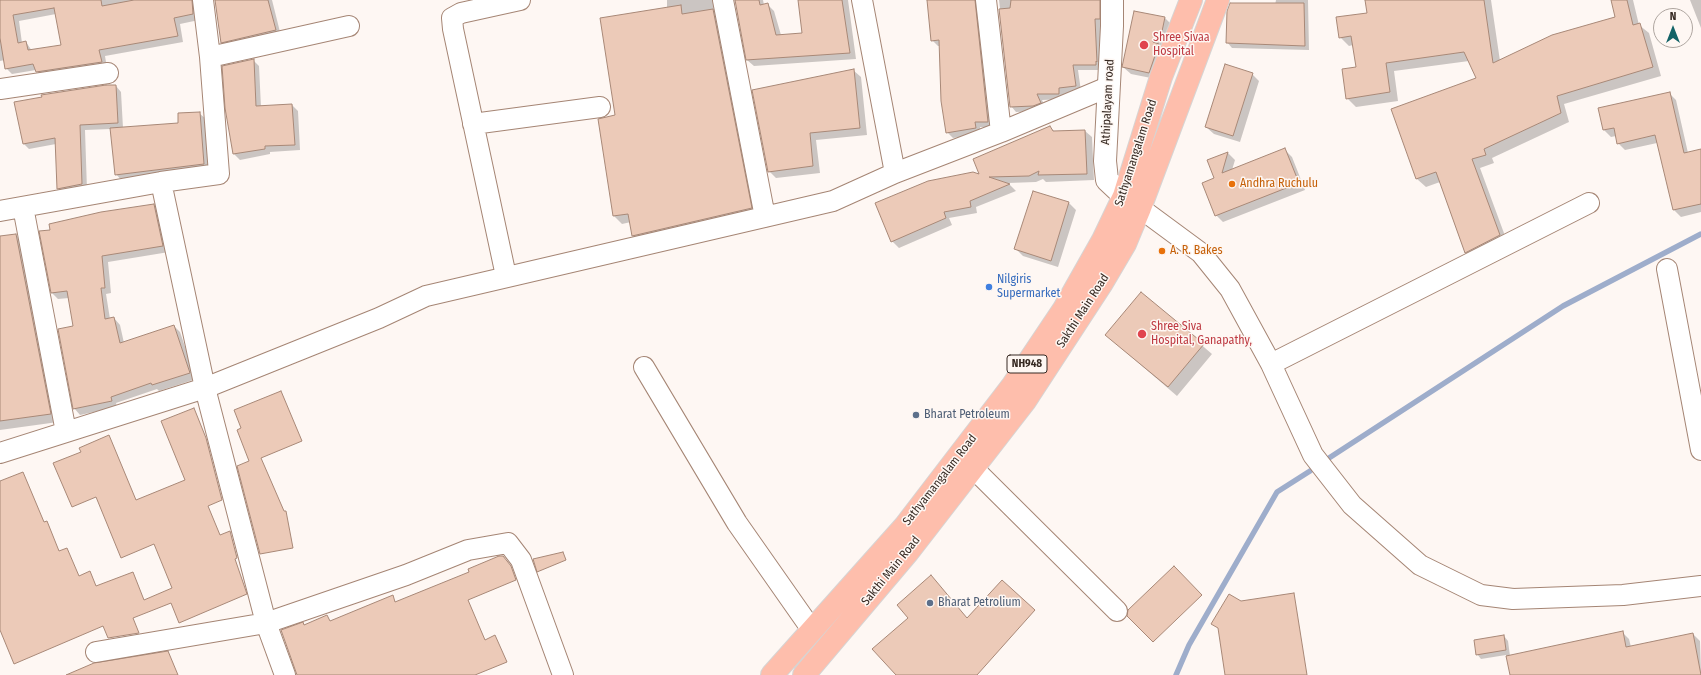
<!DOCTYPE html>
<html>
<head>
<meta charset="utf-8">
<style>
	body { margin:0 }
	#map { position:relative; width:1701px; height:675px; overflow:hidden; background:#fef7f3; font-family:"Fira Sans Condensed",sans-serif }
	canvas { display:block }
	.north { position:absolute; left:1653px; top:8px; width:40px; height:40px; box-sizing:border-box; background:#fef7f3; border:1px solid #aea59f; border-radius:50%; rotate:0deg; font-size:11px; font-weight:700; line-height:16px; text-align:center; color:#362922 }
	.north::after { content:''; display:block; margin:auto; width:14px; height:18px; background:#136367; clip-path:polygon(50% 0,100% 100%,50% 72%,0 100%) }
</style>
</head>
<body>
<div id="map">
<canvas width="1701" height="675"></canvas>
<div class="north">N</div>
</div>
<script>
const g = document.querySelector('canvas').getContext('2d');
g.lineJoin = 'round';
function fill(path, color) { g.fillStyle = color; g.fill(path, 'evenodd'); }
const poly = rows => new Path2D(rows.map(r => 'M' + r).join(''));
function strokePath(path, color, width, dash) { g.strokeStyle = color; g.lineWidth = width; g.lineCap = dash ? 'butt' : 'round'; g.setLineDash(dash || []); g.stroke(path); }
function label(font, color, halo, rows, align = 'center') {
  g.font = font + ' "Fira Sans Condensed",sans-serif'; g.lineWidth = 3; g.setLineDash([]); g.textBaseline = 'middle'; g.strokeStyle = halo; g.fillStyle = color; for (const [text, x, y, turn = 0] of rows) {
    g.save(); g.translate(x, y); g.rotate((+turn || 0) * Math.PI / 180); g.textAlign = isNaN(turn) ? turn : align; if (halo) g.strokeText(text, 0, 0); g.fillText(text, 0, 0); g.restore();
  }
}
fill(poly([
	[0,0,192,0,198,5,199,20,180,24,183,42,105,56,107,68,43,78,36,70,12,74,6,68,5,60,0,61],
	[56,14,62,46,32,51,26,42,22,43,19,21],
	[216,0,272,0,281,36,228,48,222,42],
	[667,0,723,0,759,216,641,244,633,236,631,222,622,224,614,216,617,115,667,8],
	[736,0,763,0,764,5,767,4,774,11,781,35,804,34,799,0,848,0,856,59,754,66,747,60],
	[928,0,982,0,993,127,980,127,981,134,953,138,947,132,940,46,938,46,932,40],
	[999,0,1105,0,1105,24,1100,24,1103,67,1101,70,1078,70,1081,91,1064,94,1064,99,1042,100,1046,109,1039,111,1016,112,1011,106],
	[1276,0,1308,0,1309,50,1232,48,1227,42,1275,5],
	[1430,0,1491,0,1500,61,1616,17,1612,0,1633,0,1639,25,1649,33,1661,76,1564,104,1569,122,1492,158,1494,163,1480,168,1508,244,1474,261,1465,253,1440,182,1426,187,1417,179,1392,109,1477,79,1469,61,1394,71,1398,101,1356,107,1347,98,1357,68,1353,45,1349,46,1340,37,1430,5],
	[1690,0,1701,0,1701,28],
	[1135,12,1165,18,1172,25,1156,79,1131,74,1123,67],
	[253,60,259,66,261,107,292,105,298,111,300,150,270,152,270,154,240,160,234,154,227,108],
	[853,70,861,77,867,135,816,140,820,173,776,178,769,171],
	[1252,74,1259,81,1240,142,1214,134,1206,127],
	[116,86,121,92,123,128,179,124,199,113,206,119,210,171,122,181,116,174,111,129,85,130,87,190,63,194,58,189,56,144,29,149,23,143],
	[1669,93,1676,100,1688,153,1701,152,1701,212,1681,217,1674,210,1657,143,1625,150,1618,143,1616,136,1611,137,1604,130],
	[1050,127,1055,132,1085,131,1092,137,1094,180,1046,182,1043,179,1036,182,1008,183,1016,191,976,207,977,213,949,218,952,225,899,248,892,241,981,175],
	[1285,150,1292,157,1305,190,1223,222,1216,215,1215,179,1208,161,1228,153,1235,160,1232,170],
	[1034,192,1069,203,1076,210,1058,267,1023,256,1016,249],
	[154,205,160,211,169,252,108,262,111,293,106,294,110,319,114,318,120,325,124,343,174,326,180,332,196,379,159,391,157,389,116,403,117,407,80,415,74,408,74,327,69,298,58,299,52,293,51,231],
	[16,235,24,243,58,422,0,430,0,237],
	[1141,293,1212,354,1177,396,1106,335],
	[1622,632,1629,639,1631,647,1693,634,1700,641,1701,675,1511,675,1506,655,1481,659,1477,654,1504,636,1508,641,1510,656]
]), '#0003');
strokePath(poly([
	[1329,458,1563,306,1701,234],
	[1176,675,1189,645,1277,492,1310,471]
]), '#9eadcb', 5.5);
const building = poly([
	[0,0,101,0,102,6,134,0,192,0,193,14,174,18,178,36,99,50,102,62,36,72,33,64,5,69,0,38,0,0],
	[54,8,61,45,28,50,26,41,18,43,13,15,54,8],
	[215,0,268,0,276,30,221,43,215,0],
	[735,0,759,0,760,5,768,3,776,35,802,33,798,0,842,0,850,53,746,60,735,0],
	[927,0,975,0,988,122,975,122,976,128,946,133,941,101,939,40,931,41,927,0],
	[1011,0,1100,0,1100,19,1095,19,1097,62,1096,61,1096,65,1073,65,1076,86,1059,88,1059,94,1037,94,1041,103,1033,106,1010,107,999,9,1010,8,1011,0],
	[1365,0,1484,0,1493,63,1552,35,1615,17,1611,0,1627,0,1633,25,1640,23,1653,67,1557,96,1561,113,1484,149,1486,155,1472,159,1500,235,1465,253,1436,172,1416,179,1391,109,1476,78,1464,52,1386,63,1390,92,1346,99,1342,69,1356,67,1351,36,1339,38,1336,17,1367,13,1365,0],
	[1230,3,1304,3,1305,46,1226,43,1227,11,1230,3],
	[681,5,682,14,713,9,752,208,632,236,628,214,613,216,598,119,615,115,600,18,681,5],
	[1134,11,1165,17,1160,41,1153,40,1153,42,1159,44,1149,73,1122,67,1134,11],
	[254,59,256,106,292,104,295,145,265,146,265,149,233,154,225,108,222,66,254,59],
	[1225,64,1253,73,1233,136,1205,127,1225,64],
	[854,69,860,128,810,133,813,166,768,172,752,90,854,69],
	[106,85,116,85,118,123,80,125,82,184,57,189,55,138,23,144,14,102,42,97,41,95,106,85],
	[1670,92,1684,153,1701,149,1701,204,1673,210,1655,135,1617,144,1614,128,1603,130,1598,108,1670,92],
	[200,112,204,164,115,175,110,128,178,123,178,113,200,112],
	[1050,126,1053,131,1085,130,1087,174,1038,175,1039,171,1029,176,989,177,1010,184,970,201,971,207,944,212,946,218,891,242,875,203,928,181,973,172,979,174,973,159,1050,126],
	[1285,148,1299,183,1215,216,1202,183,1214,178,1207,160,1228,152,1222,173,1285,148],
	[1033,191,1069,202,1051,261,1014,249,1033,191],
	[154,204,163,246,102,256,105,288,101,288,105,319,114,317,120,343,174,325,190,373,152,385,151,383,111,397,112,401,73,409,58,329,73,326,67,291,51,293,39,231,50,230,49,224,101,212,154,204],
	[16,234,51,414,0,421,0,236,16,234],
	[1141,292,1204,344,1168,387,1105,335,1141,292],
	[281,391,302,441,261,458,284,511,286,511,293,548,260,554,237,466,249,461,237,430,241,428,234,410,281,391],
	[194,408,206,438,222,500,208,506,220,535,230,531,237,558,235,559,247,594,179,623,171,603,133,618,139,633,108,638,103,626,14,664,0,630,0,481,23,472,44,522,47,521,59,551,67,548,79,576,90,571,96,586,133,572,144,600,172,588,154,544,121,558,96,497,72,507,53,463,81,452,79,448,109,435,136,500,185,480,161,421,194,408],
	[563,552,566,560,537,572,533,559,563,552],
	[499,556,503,556,511,566,516,580,468,600,485,640,495,635,507,662,475,675,297,675,281,630,303,622,304,625,327,615,330,621,393,595,395,602,469,572,468,569,499,556],
	[1174,566,1202,595,1153,642,1127,616,1128,610,1174,566],
	[931,575,967,618,1002,580,1035,610,977,675,896,675,872,649,908,618,897,605,931,575],
	[1294,593,1307,675,1225,675,1218,628,1211,624,1229,594,1241,601,1294,593],
	[1623,631,1626,647,1693,633,1701,675,1510,675,1506,656,1623,631],
	[1504,635,1506,650,1476,655,1474,640,1504,635],
	[168,651,178,675,66,675,94,663,168,651]
]);
fill(building, '#eccab8');
strokePath(building, '#a88877', 1);
const minor = poly([
	[723,0,765,217],
	[862,0,895,173],
	[986,0,1001,132],
	[210,57,349,26],
	[0,89,108,73],
	[473,124,600,107],
	[23,207,66,432],
	[1140,208,1201,253,1230,289,1271,364,1313,455,1352,505,1420,565,1481,595,1513,599,1623,595,1701,586],
	[0,211,161,182],
	[1667,269,1701,450],
	[506,276,453,29,452,18,461,13,520,0],
	[1271,364,1589,203],
	[644,367,737,523,812,630],
	[0,453,205,388,161,182,219,174,210,57,203,0],
	[972,467,1117,611],
	[96,652,266,623,406,575,468,550,508,543,521,560,563,675],
	[285,675,266,623,205,388,379,318,426,296,833,201,895,173,1001,132,1108,87]
]);
const tertiary = poly([
	[1112,0,1112,26,1105,161,1107,180,1124,196,1138,206]
]);
const trunk = poly([
	[772,675,905,526,1013,385,1064,309,1103,240,1124,196,1161,77,1191,0],
	[804,675,908,552,1025,401,1102,283,1125,244,1140,208,1218,0]
]);
strokePath(minor, '#a58574', 22);
strokePath(tertiary, '#a58574', 24);
strokePath(trunk, '#d7d4d3', 24);
strokePath(minor, '#fff', 20);
strokePath(tertiary, '#fff', 22);
strokePath(trunk, '#febeac', 22);
for (const [x, y, r, color] of [
	[1144,45,5,"#e0444e"],
	[1232,184,4,"#e8710a"],
	[1162,251,4,"#e8710a"],
	[989,287,4,"#3f7fe0"],
	[1142,334,5,"#e0444e"],
	[916,415,4,"#5c6f8a"],
	[930,603,4,"#5c6f8a"]
]) { const dot = new Path2D(); dot.arc(x, y, r, 0, 2 * Math.PI); g.fillStyle = color; g.fill(dot); strokePath(dot, '#fef7f3', 1.5); }
for (const [x, y, w] of [
	[1027,364,40]
]) { const box = new Path2D(); box.roundRect(x - w / 2, y - 9, w, 18, 3); g.fillStyle = '#fef7f3'; g.fill(box); strokePath(box, '#362922', 1); }
label('bold 11px', '#362922', null, [
	["NH948",1027,364]
]);
label('12px', '#be3a42', '#fef7f3', [
	["Shree Sivaa",1153,38],
	["Hospital",1153,52],
	["Shree Siva",1151,327],
	["Hospital, Ganapathy,",1151,341]
], 'left');
label('12px', '#362922', '#fef7f3', [
	["Athipalayam road",1108,102,-87],
	["Sathyamangalam Road",1136,153,-72],
	["Sakthi Main Road",1083,311,-57],
	["Sathyamangalam Road",940,480,-52],
	["Sakthi Main Road",891,571,-51]
]);
label('12px', '#c56008', '#fef7f3', [
	["Andhra Ruchulu",1240,184],
	["A. R. Bakes",1170,251]
], 'left');
label('12px', '#366cbe', '#fef7f3', [
	["Nilgiris",997,280],
	["Supermarket",997,294]
], 'left');
label('12px', '#4e5e75', '#fef7f3', [
	["Bharat Petroleum",924,415],
	["Bharat Petrolium",938,603]
], 'left');
</script>
</body>
</html>
